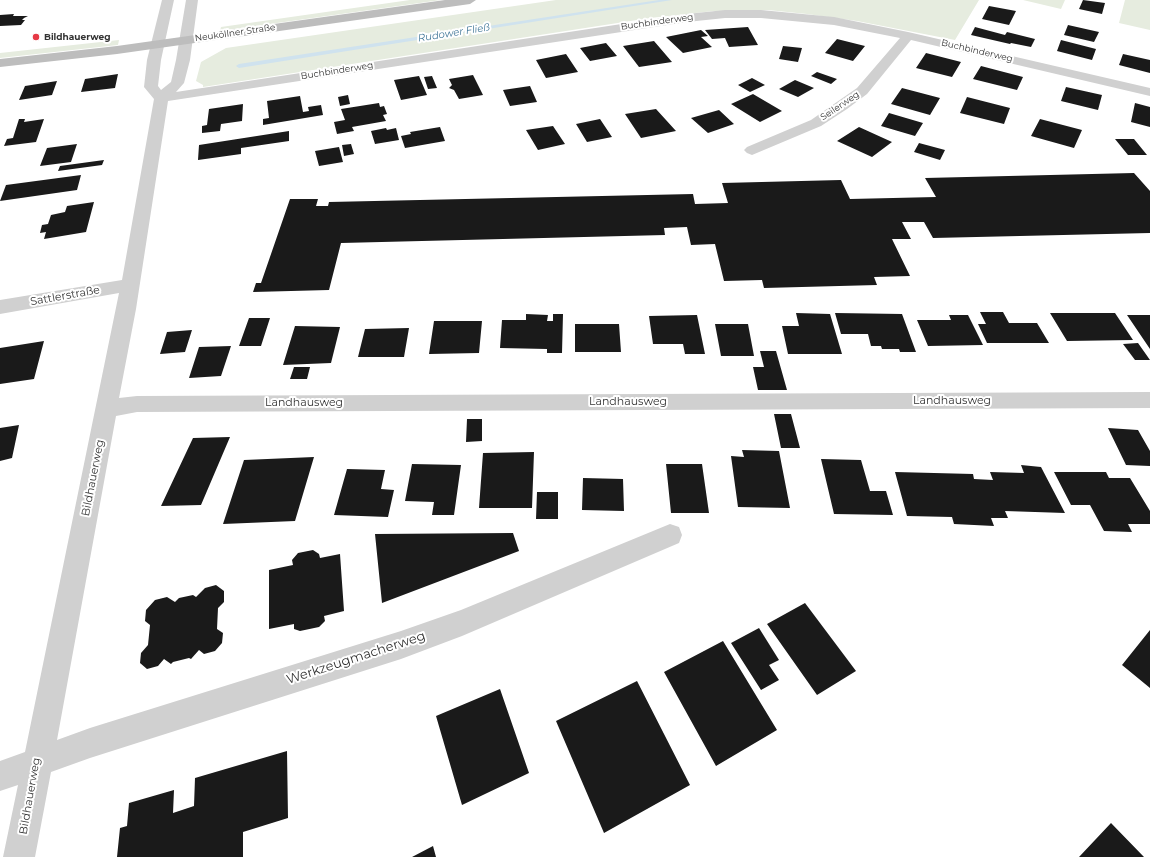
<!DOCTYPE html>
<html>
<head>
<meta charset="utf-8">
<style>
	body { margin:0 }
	canvas { display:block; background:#fff }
</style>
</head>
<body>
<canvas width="1150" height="857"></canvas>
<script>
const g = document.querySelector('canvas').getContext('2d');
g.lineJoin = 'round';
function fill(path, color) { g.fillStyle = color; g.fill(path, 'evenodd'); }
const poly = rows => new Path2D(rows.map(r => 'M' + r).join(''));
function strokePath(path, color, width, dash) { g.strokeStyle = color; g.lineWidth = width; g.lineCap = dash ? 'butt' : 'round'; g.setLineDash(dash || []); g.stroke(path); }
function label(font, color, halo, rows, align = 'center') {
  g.font = font + ' Montserrat,sans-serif'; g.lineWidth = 4; g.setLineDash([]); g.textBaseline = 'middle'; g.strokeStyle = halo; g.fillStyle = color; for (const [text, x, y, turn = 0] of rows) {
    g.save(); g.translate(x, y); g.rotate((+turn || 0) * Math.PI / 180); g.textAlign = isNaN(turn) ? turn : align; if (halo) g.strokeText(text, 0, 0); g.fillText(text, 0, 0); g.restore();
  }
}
fill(poly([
	[410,0,441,0,220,31,221,27],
	[556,0,979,0,955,40,857,21,807,14,768,10,714,11,650,18,203,87,203,85,196,81,201,62,226,48],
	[1023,0,1065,0,1061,9],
	[1125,0,1150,0,1150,30,1119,23],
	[119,40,118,45,0,58,0,53]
]), '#e6ecdf');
fill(poly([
	[659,0,672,0,239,68,236,66,239,64,659,0]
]), '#cfe2ee');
fill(poly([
	[1083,0,1105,3,1102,14,1079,9],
	[989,6,1016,11,1009,25,982,19],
	[14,14,13,16,28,16,24,18,22,20,25,20,21,25,0,26,0,15],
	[1068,25,1099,32,1094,42,1064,35],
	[748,27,758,45,729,47,725,38,712,39,705,30],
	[975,27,1005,35,1007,32,1035,39,1031,47,1011,43,1010,44,971,35],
	[701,30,708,36,701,37,712,47,683,53,666,37],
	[837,39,865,46,853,61,825,53],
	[1061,40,1096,49,1092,60,1057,51],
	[654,41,672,62,639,67,623,46],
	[606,43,617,56,590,61,580,48],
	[783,46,802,48,798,62,779,59],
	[926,53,961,62,952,77,916,68],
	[566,54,578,72,546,78,536,60],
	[1123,54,1150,60,1150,73,1119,65],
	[981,66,1023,77,1017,90,973,79],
	[817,72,837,79,831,84,811,76],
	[118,74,115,88,81,92,85,79],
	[473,75,483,95,459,99,454,90,449,88,452,85,449,79],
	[419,76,427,95,401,100,394,80],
	[432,76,437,88,428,89,424,77],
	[752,78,765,85,750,92,738,85],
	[795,80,814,88,798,97,779,89],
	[57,81,52,95,19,100,25,86],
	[530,86,537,102,510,106,503,90],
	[1066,87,1102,95,1098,110,1061,101],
	[902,88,940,98,930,115,891,104],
	[753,94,782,111,760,122,731,104],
	[348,95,350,104,340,106,338,97],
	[300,96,303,112,309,111,308,107,321,105,323,115,263,125,263,119,269,118,267,101],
	[967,97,1010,108,1004,124,960,113],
	[379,103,380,107,384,106,387,114,383,115,386,121,352,127,354,131,337,134,334,122,345,120,341,109],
	[1135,103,1150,107,1150,127,1131,122],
	[243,104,242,121,221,124,220,131,202,133,202,126,207,125,209,109],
	[656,109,676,131,641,138,625,114],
	[719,110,734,124,708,133,691,118],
	[889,113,923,123,915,136,881,126],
	[19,119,25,119,24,122,44,119,36,142,4,146,7,139,13,138],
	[600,119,612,137,587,142,576,124],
	[1040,119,1082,130,1074,148,1031,136],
	[553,126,565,144,538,150,526,130],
	[440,127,445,141,405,148,401,136,411,134,410,132],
	[859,127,892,142,872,157,837,141],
	[386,128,387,130,396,128,399,140,375,144,371,131],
	[289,131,289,141,241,148,241,154,198,160,199,145],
	[1115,139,1134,139,1147,155,1128,155],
	[919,143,945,150,940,160,914,152],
	[77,144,71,162,40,166,47,148],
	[351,144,354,154,344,156,342,145],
	[339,147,343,162,319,166,315,151],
	[104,160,102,165,58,171,60,166],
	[1134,173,1150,191,1150,233,933,238,924,222,902,222,911,239,892,239,910,276,874,277,877,285,764,288,762,280,724,281,715,244,691,245,687,227,664,228,665,235,341,243,329,290,253,292,256,283,261,283,290,199,318,199,316,206,328,206,329,202,693,194,695,204,728,203,722,183,841,180,850,199,936,197,925,178],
	[81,175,77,190,0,201,6,185],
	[94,202,86,232,44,239,46,232,40,233,42,225,48,224,51,215,65,212,67,206],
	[980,312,1003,312,1009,323,1037,323,1049,343,987,343,978,324,986,324],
	[796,313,830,314,842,354,788,354,782,326,799,326],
	[835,313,902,314,916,352,900,352,899,349,882,349,881,346,871,346,868,334,841,334],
	[1050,313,1115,313,1133,340,1067,341],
	[526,314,548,315,547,321,553,321,553,314,563,314,562,353,547,353,547,349,500,348,502,320,526,320],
	[697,315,705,354,685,354,683,344,653,344,649,316],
	[949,315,968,315,983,345,928,346,917,320,951,320],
	[1127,315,1150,315,1150,349],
	[249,318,270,318,261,346,239,346],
	[434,321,482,321,479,353,429,354],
	[575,324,619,324,621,352,575,352],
	[715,324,748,324,754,356,721,356],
	[295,326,340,327,331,363,283,365],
	[409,328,404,357,358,357,365,329],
	[192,330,185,352,160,354,167,332],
	[44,341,34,379,0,384,0,348],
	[1138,343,1150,360,1135,360,1123,344],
	[231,346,221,376,189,378,199,347],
	[760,351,776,351,787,390,758,390,753,367,764,367],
	[294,367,310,367,307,379,290,379],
	[774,414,791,414,800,448,781,448],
	[467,419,482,419,482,441,466,442],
	[19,425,12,458,0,461,0,428],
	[1108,428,1138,430,1150,451,1150,466,1126,465],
	[230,437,201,505,161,506,193,438],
	[742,450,779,451,790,508,738,507,731,456,744,457],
	[534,452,532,508,479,508,483,453],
	[314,457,295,521,223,524,244,460],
	[821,459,861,460,870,491,886,491,893,515,834,514],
	[412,464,461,465,454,515,432,515,434,502,405,501],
	[666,464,702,464,709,513,671,513],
	[1021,465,1041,467,1065,513,1005,511,1008,518,991,518,994,526,954,524,952,517,907,516,895,472,973,474,974,479,993,480,990,472,1024,473],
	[347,469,385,470,381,489,394,490,388,517,334,515],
	[1054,472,1106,472,1109,478,1130,478,1150,511,1150,524,1128,524,1132,532,1104,531,1090,505,1071,505],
	[583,478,623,479,624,511,582,510],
	[537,492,558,492,558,519,536,519],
	[513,533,519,551,382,603,375,534],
	[313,550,319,554,320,558,340,554,344,611,324,616,325,621,319,627,300,631,294,629,294,624,269,629,269,570,293,565,292,560,298,553],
	[216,585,224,591,224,602,218,608,217,629,223,633,222,643,215,651,204,654,199,650,191,659,189,658,173,662,171,664,164,659,158,666,147,669,140,663,141,653,148,645,150,625,145,621,146,610,155,600,167,597,175,602,179,598,193,595,196,597,205,588],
	[805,603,856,671,817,695,767,624],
	[759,628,779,660,769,665,779,680,761,690,731,643],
	[1150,630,1150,688,1122,665],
	[723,641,777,730,716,766,664,672],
	[637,681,690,785,604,833,556,721],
	[500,689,529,773,462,805,436,716],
	[287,751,288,818,243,832,243,857,117,857,120,828,127,826,129,803,174,790,173,813,194,806,195,778],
	[1111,823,1144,857,1079,857],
	[433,846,436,857,412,857]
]), '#1a1a1a');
fill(poly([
	[162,0,174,0,161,60,158,86,161,90,171,82,176,60,186,0,198,0,190,60,184,83,176,92,687,14,725,10,761,10,834,17,908,32,1150,88,1150,96,911,40,867,94,847,109,821,126,752,155,747,153,744,150,747,147,811,120,857,88,900,38,834,25,761,18,725,18,687,22,168,101,136,309,119,398,137,396,1150,392,1150,408,137,412,116,416,57,740,90,728,401,631,461,610,670,524,679,527,682,535,679,543,462,636,401,659,90,758,51,772,35,857,3,857,18,785,0,791,0,761,25,752,119,293,0,314,0,300,122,280,154,99,144,87,147,60,162,0]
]), '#d0d0d0');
fill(poly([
	[445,0,476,0,470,4,117,54,0,67,0,59,117,46,445,0]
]), '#bdbdbd');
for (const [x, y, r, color] of [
	[36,37,4,"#e63946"]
]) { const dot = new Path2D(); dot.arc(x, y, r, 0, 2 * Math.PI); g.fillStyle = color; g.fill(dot); strokePath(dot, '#fff', 1.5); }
label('9px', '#333', '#fff', [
	["Buchbinderweg",657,22,-8],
	["Neuköllner Straße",235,33,-8],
	["Buchbinderweg",977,51,13],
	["Buchbinderweg",337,71,-9],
	["Seilerweg",840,106,-34]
]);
label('bold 9px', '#333', '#fff', [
	["Bildhauerweg",44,37]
], 'left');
label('italic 10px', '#3f7597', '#fff', [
	["Rudower Fließ",454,33,-9]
]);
label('11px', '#333', '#fff', [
	["Sattlerstraße",65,296,-10],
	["Landhausweg",952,401],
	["Landhausweg",628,402],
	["Landhausweg",304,403],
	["Bildhauerweg",93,478,-79],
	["Bildhauerweg",30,796,-80]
]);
label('13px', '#333', '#fff', [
	["Werkzeugmacherweg",356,658,-18]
]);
</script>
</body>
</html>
